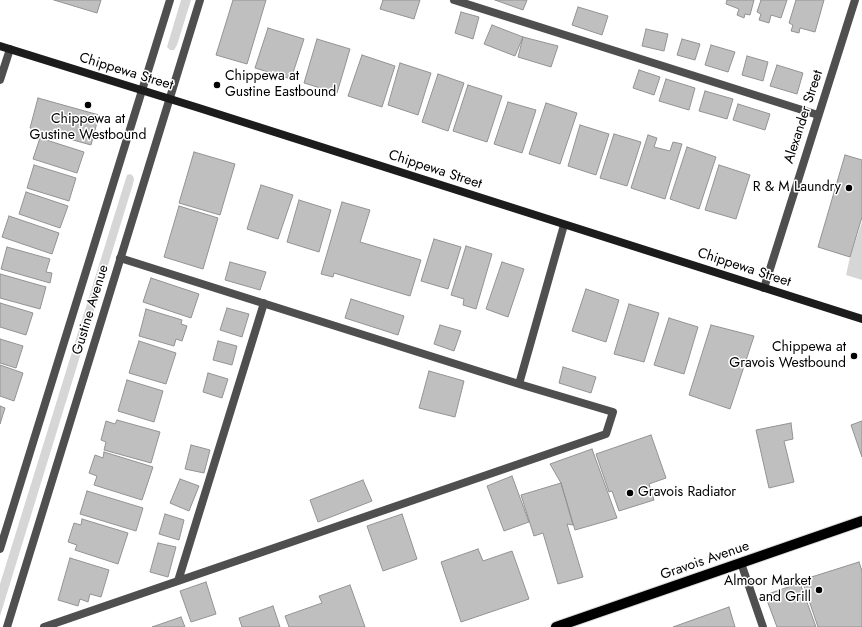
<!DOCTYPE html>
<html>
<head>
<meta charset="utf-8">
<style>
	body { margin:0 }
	canvas { display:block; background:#fff }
</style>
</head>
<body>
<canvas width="862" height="627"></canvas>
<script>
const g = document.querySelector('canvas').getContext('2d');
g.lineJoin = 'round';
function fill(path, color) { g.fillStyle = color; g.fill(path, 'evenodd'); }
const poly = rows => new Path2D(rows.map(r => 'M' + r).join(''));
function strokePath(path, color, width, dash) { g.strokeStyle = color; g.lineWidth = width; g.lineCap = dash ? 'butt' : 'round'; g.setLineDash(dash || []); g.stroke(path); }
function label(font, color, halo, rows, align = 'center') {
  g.font = font + ' Jost,sans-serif'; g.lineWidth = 3; g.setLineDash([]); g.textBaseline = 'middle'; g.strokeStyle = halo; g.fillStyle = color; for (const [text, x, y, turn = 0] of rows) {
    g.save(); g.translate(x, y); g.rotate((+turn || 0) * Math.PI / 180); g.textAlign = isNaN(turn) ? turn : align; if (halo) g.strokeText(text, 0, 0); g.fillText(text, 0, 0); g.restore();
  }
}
fill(poly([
	[181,0,191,0,177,45,174,50,170,50,167,47],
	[130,174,133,176,134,179,133,184,0,616,0,584,126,178,127,175],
	[862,222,862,280,846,275,850,257]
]), '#d6d6d6');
const building = poly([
	[54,0,101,0,97,13,54,0],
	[233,0,266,0,247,64,216,55,233,0],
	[383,0,420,0,414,19,380,9,383,0],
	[495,0,527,0,523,10,495,0],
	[727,0,754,0,750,15,745,14,744,18,737,15,739,9,726,4,727,0],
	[761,0,787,0,781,18,771,15,769,23,759,20,761,14,757,12,761,0],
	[796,0,824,0,815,32,800,28,799,33,791,31,793,25,789,23,796,0],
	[578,7,608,16,602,35,572,25,578,7],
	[461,12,479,17,473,39,455,33,461,12],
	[492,25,523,37,515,56,484,44,492,25],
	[268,28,304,39,291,79,255,68,268,28],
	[646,29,668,34,664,51,642,46,646,29],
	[523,37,558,46,551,67,518,57,523,37],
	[317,39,350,49,337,93,304,83,317,39],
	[682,39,700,44,695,60,677,55,682,39],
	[711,45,735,52,728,72,705,65,711,45],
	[362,55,395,66,382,107,348,96,362,55],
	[747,56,768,62,763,81,742,75,747,56],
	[400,63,431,73,418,115,388,105,400,63],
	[777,65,803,73,797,94,770,86,777,65],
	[639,70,660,77,654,95,633,88,639,70],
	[438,74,464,83,448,131,422,122,438,74],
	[666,79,695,88,689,110,659,101,666,79],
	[468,85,502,96,487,142,453,131,468,85],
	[705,91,733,99,727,119,699,111,705,91],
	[38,98,99,115,91,145,30,128,38,98],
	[508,102,536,110,522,153,494,144,508,102],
	[546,103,577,113,560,164,529,154,546,103],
	[738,104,770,114,765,130,733,120,738,104],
	[580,125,609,134,596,175,568,166,580,125],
	[614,134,641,142,627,186,600,178,614,134],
	[648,135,657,138,654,147,670,151,673,142,682,144,665,199,631,188,648,135],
	[40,138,84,152,77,173,33,159,40,138],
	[687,147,716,157,699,209,670,199,687,147],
	[194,152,235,164,220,215,179,203,194,152],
	[845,155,862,160,862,217,850,257,818,247,845,155],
	[34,165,76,178,69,201,27,188,34,165],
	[719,165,750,175,736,219,705,210,719,165],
	[261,185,293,195,278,239,247,229,261,185],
	[26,192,68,206,60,228,19,214,26,192],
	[299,200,331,210,319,252,287,242,299,200],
	[342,202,370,210,360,242,421,260,410,296,334,273,333,277,321,274,342,202],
	[179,206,218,218,203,269,164,257,179,206],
	[9,216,59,233,52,254,2,237,9,216],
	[434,239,461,247,448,289,421,281,434,239],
	[466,246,492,254,476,309,463,305,464,299,451,295,466,246],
	[7,247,50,259,46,272,52,273,50,283,1,269,7,247],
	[230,262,266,272,260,290,225,280,230,262],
	[502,262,524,269,508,317,486,309,502,262],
	[0,274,46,287,40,309,0,298,0,274],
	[151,278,199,294,191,318,143,302,151,278],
	[586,289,619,300,606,342,572,331,586,289],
	[351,299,404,316,398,335,345,318,351,299],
	[0,303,33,313,26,335,0,327,0,303],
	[629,304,659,313,644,362,614,354,629,304],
	[227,308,249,314,242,337,220,330,227,308],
	[146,309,182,320,181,324,187,326,182,341,176,339,174,346,139,336,146,309],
	[669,318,698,327,684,374,654,365,669,318],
	[440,325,461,331,454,351,434,344,440,325],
	[711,325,754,336,730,409,689,395,711,325],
	[0,339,23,346,16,368,0,363,0,339],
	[139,341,176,353,166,384,129,373,139,341],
	[218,341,237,346,232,365,213,360,218,341],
	[0,365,23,373,14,401,0,396,0,365],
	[563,367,596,377,591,393,559,383,563,367],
	[429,371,464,381,455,417,419,408,429,371],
	[208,373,228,379,222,398,203,392,208,373],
	[127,380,163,391,154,422,118,411,127,380],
	[0,406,5,408,0,424,0,406],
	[117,420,160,432,151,463,104,450,106,442,101,440,106,421,115,424,117,420],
	[862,421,862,457,851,425,862,421],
	[791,423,793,439,784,441,794,482,769,488,756,430,791,423],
	[651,435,666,478,649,484,654,500,619,511,612,491,609,492,596,454,651,435],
	[191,445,210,450,204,473,185,469,191,445],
	[592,449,617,518,575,530,561,483,550,464,592,449],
	[104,452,153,467,142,500,94,485,97,476,89,473,95,455,103,458,104,452],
	[512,476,529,522,504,531,487,486,512,476],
	[180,479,199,486,189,511,170,503,180,479],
	[363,480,372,501,318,522,310,500,363,480],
	[561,483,573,525,567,524,583,577,558,584,543,533,534,536,521,495,561,483],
	[87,491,143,508,136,531,80,514,87,491],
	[165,514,184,520,179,540,159,534,165,514],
	[402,514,417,559,383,571,367,526,402,514],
	[82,519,128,533,118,564,75,550,77,545,68,542,74,523,81,525,82,519],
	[158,543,176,547,168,577,150,572,158,543],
	[478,549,483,561,512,551,529,599,461,622,441,562,478,549],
	[70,558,109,570,101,597,90,594,88,602,80,599,78,606,58,600,70,558],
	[859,562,862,571,862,627,818,627,802,580,859,562],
	[206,582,216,614,191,622,180,591,206,582],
	[800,583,816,627,777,627,765,595,800,583],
	[350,585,365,627,289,627,285,616,322,603,319,596,350,585],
	[273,606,280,627,242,627,239,618,273,606],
	[729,607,735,627,673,627,729,607],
	[181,617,185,627,152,627,181,617]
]);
fill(building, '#bfbfbf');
strokePath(building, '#939393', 1);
const primary = poly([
	[556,627,862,521]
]);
strokePath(primary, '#dbdbdb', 12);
strokePath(poly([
	[454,0,818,115],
	[0,80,10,49],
	[519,384,564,225],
	[741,563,763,627],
	[178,581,264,303],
	[44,627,606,434,613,412,519,384,120,258]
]), '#4f4f4f', 8);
strokePath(poly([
	[764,288,855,0]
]), '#4f4f4f', 8);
strokePath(poly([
	[0,549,170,0],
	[7,627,200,0]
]), '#4f4f4f', 8);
strokePath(poly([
	[0,46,199,108,862,319]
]), '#1c1c1c', 8);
strokePath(primary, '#000', 10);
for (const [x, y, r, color] of [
	[217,85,4,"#000"],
	[88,105,4,"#000"],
	[849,188,4,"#000"],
	[854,356,4,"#000"],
	[630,493,4,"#000"],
	[819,590,4,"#000"]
]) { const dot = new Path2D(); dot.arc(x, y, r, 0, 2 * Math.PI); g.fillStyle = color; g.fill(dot); strokePath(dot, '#fff', 1.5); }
label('14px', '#000', '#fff', [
	["Chippewa Street",126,72,17],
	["Alexander Street",804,117,-72],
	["Chippewa Street",435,170,18],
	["Chippewa Street",744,268,18],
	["Gustine Avenue",91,310,-73],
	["Gravois Avenue",705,561,-19]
]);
label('14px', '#000', '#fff', [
	["Chippewa at",225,77,"left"],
	["Gustine Eastbound",225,93,"left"],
	["Chippewa at",88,120,"center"],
	["Gustine Westbound",88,136,"center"],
	["R & M Laundry",841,188],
	["Chippewa at",846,348],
	["Gravois Westbound",846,364],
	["Gravois Radiator",638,493,"left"],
	["Almoor Market",811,582],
	["and Grill",811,598]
], 'right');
</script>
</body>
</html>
